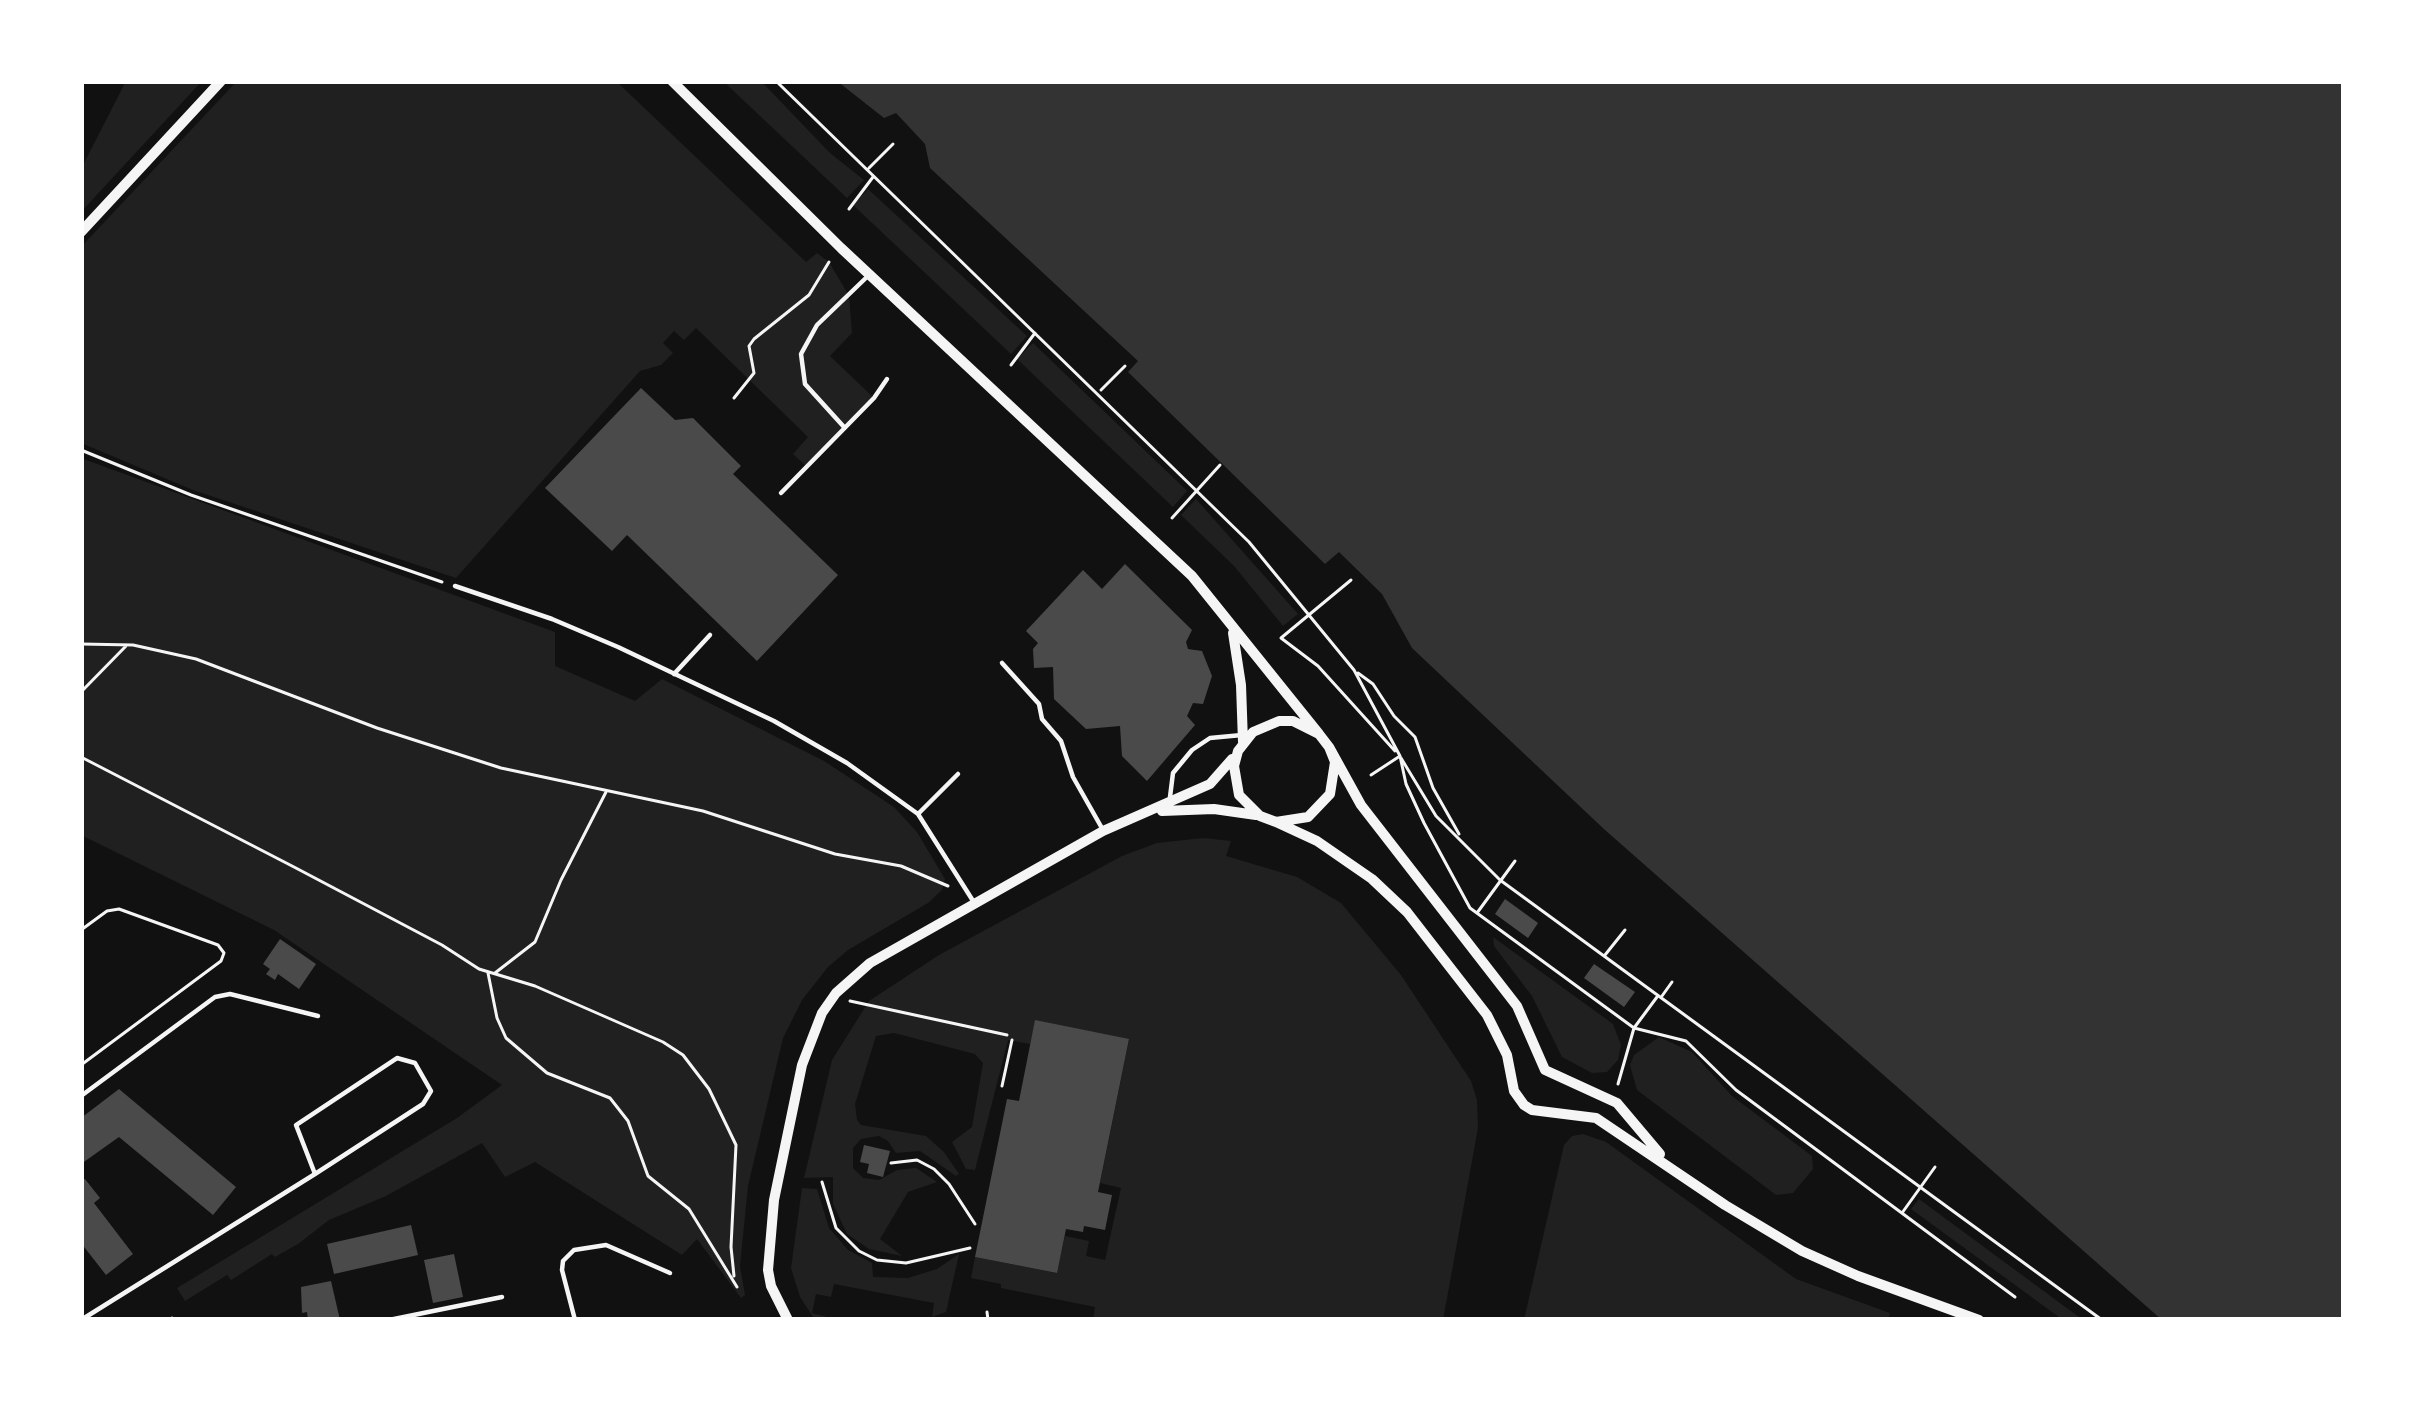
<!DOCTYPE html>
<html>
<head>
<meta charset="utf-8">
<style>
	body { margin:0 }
	#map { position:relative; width:2425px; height:1401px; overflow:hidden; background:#111; font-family:"Noto Serif",serif }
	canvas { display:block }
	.frame { position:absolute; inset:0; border:84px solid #fff; pointer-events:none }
</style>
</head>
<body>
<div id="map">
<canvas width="2425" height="1401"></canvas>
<div class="frame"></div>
</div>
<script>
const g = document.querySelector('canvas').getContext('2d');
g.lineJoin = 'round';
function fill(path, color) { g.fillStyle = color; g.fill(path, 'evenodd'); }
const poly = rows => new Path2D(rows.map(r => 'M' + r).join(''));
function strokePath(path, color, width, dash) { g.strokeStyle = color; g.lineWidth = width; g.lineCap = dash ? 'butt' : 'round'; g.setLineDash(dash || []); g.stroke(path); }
fill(poly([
	[126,81,202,81,81,212,81,169],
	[237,81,616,81,806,262,817,253,829,262,849,296,852,333,830,356,874,398,806,466,793,454,808,437,696,328,684,340,674,331,663,343,673,353,661,365,640,371,456,578,193,490,81,443,81,247],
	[723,81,761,81,830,153,864,180,847,198],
	[868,189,1027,336,1011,354,853,205],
	[1033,343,1183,487,1187,491,1173,507,1017,359],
	[81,458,555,632,555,666,635,701,662,679,824,761,894,807,917,832,945,879,942,890,928,903,848,950,828,967,802,1000,783,1038,748,1186,740,1266,745,1295,741,1298,697,1239,682,1255,535,1162,505,1177,482,1143,386,1196,329,1220,298,1244,275,1257,272,1254,231,1280,227,1275,185,1301,177,1288,457,1118,502,1085,274,930,81,835],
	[1196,499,1298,614,1283,626,1234,566,1181,515],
	[1203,838,1231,841,1226,856,1297,877,1341,903,1401,975,1471,1081,1477,1100,1478,1128,1443,1320,1093,1320,1095,1307,1001,1288,1001,1284,971,1278,975,1257,1056,1273,1065,1236,1089,1241,1086,1256,1105,1260,1121,1188,1100,1183,1129,1040,1036,1021,1030,1044,1008,1040,975,1170,966,1169,952,1142,972,1127,983,1063,975,1054,894,1033,876,1036,855,1104,857,1120,861,1125,926,1136,944,1152,959,1174,956,1176,920,1151,896,1153,888,1141,879,1136,861,1139,853,1148,853,1168,863,1178,879,1180,897,1170,916,1168,937,1182,908,1192,880,1239,902,1256,869,1249,847,1234,833,1204,833,1177,804,1178,832,1060,869,1001,939,955,1122,856,1157,843],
	[1493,937,1613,1024,1621,1045,1618,1060,1607,1072,1592,1073,1562,1057,1532,996,1494,946],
	[1659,1037,1692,1052,1732,1096,1812,1156,1813,1169,1793,1193,1776,1195,1637,1090,1630,1065,1634,1055],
	[1583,1134,1606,1142,1796,1279,1890,1313,1888,1320,1524,1320,1564,1145,1572,1136],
	[802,1188,817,1189,829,1228,848,1250,872,1263,873,1277,908,1278,937,1269,959,1254,946,1312,932,1317,934,1303,834,1284,831,1297,816,1294,812,1313,827,1317,815,1320,800,1297,791,1268],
	[1919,1199,2083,1320,2084,1320,2063,1320,1911,1209]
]), '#202020');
fill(poly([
	[837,81,2344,81,2344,1320,2162,1320,1605,830,1412,648,1382,594,1339,552,1325,564,1128,372,1138,361,930,168,925,144,896,113,884,118]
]), '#333');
fill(poly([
	[641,388,675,420,693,418,741,466,733,474,838,575,757,661,627,535,612,551,545,488],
	[1125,564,1192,630,1186,642,1188,649,1202,651,1212,676,1203,704,1193,703,1187,716,1195,725,1147,781,1122,756,1120,726,1086,729,1054,699,1053,667,1034,668,1033,649,1038,643,1026,631,1083,570,1102,589],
	[1505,899,1538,923,1528,938,1495,914],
	[280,939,316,964,299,989,278,974,275,980,266,974,270,969,263,964],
	[1594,964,1635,992,1624,1007,1584,978],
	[1035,1020,1129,1039,1098,1192,1112,1195,1105,1230,1084,1226,1083,1232,1066,1229,1057,1273,975,1257,1007,1099,1019,1101],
	[119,1089,236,1187,213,1215,119,1137,81,1164,81,1118],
	[864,1145,890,1151,883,1177,867,1173,869,1164,860,1162],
	[85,1179,100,1198,94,1203,133,1254,106,1275,81,1243,81,1181],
	[411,1225,418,1255,334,1274,327,1244],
	[454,1254,463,1297,433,1303,424,1260],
	[331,1281,340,1320,308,1320,307,1312,302,1313,301,1287]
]), '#4a4a4a');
strokePath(poly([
	[776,81,1249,542,1354,670,1400,756,1406,784,1424,823,1470,908,1634,1028,1618,1084],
	[869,168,893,144],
	[849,209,873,177],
	[1011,365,1035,333],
	[1101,390,1125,366],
	[734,398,754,373,749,346,754,339,809,295,829,262],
	[81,450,191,495,442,582],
	[1172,518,1220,465],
	[1351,580,1281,638,1318,666,1395,751],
	[81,644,133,645,196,659,377,728,501,768,703,811,835,854,901,866,948,886],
	[1358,673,1373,684,1394,716,1415,737,1433,788,1459,834],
	[81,692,126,646],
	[81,757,294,867,442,945,479,969,535,986,663,1042,683,1055,709,1089,736,1145,731,1247,734,1276],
	[1401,758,1436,816,1500,880,2102,1320],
	[1371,775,1400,756],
	[1477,913,1515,861],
	[81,930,107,911,119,909,218,945,224,953,221,961,81,1065],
	[1605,955,1625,930],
	[488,973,497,1018,506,1038,547,1073,610,1098,628,1121,648,1176,689,1209,737,1287],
	[495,973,535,942,561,880,606,792],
	[1662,996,1672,982],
	[1657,997,1634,1028,1686,1041,1736,1090,2015,1297],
	[850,1001,1007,1035],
	[1002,1086,1012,1040],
	[891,1163,917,1160,934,1169,949,1184,975,1224],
	[822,1182,836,1228,859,1251,877,1260,906,1263,970,1248],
	[1902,1213,1935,1167],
	[987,1312,988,1320]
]), '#f5f5f5', 3);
strokePath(poly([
	[844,427,805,384,801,354,817,325,869,275],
	[781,493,874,398,887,379],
	[455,586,552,619,618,647,774,721,847,763,918,814,975,904],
	[1002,663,1039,704,1042,719,1061,741,1073,777,1103,830],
	[674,674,710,635],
	[1170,797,1173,773,1192,750,1210,738,1242,735],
	[918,814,958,774],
	[81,1096,215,997,230,994,318,1016],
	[172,1319,173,1320],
	[81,1320,315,1174,423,1104,431,1091,415,1063,397,1058,296,1125,315,1174],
	[389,1320,502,1297],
	[575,1320,562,1270,563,1261,574,1250,606,1245,670,1273]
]), '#f5f5f5', 4.5);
strokePath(poly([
	[672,81,841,248,1192,576,1319,734],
	[81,232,221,81],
	[1233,633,1241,685,1243,742],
	[1329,747,1335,762,1330,794,1308,817,1276,822,1260,816,1239,795,1234,766,1238,751,1253,732,1279,721,1293,721,1319,734,1329,747,1361,805,1517,1006,1545,1070,1617,1103,1660,1154],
	[1162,811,1214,809,1256,815],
	[1276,822,1317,841,1372,879,1407,912,1487,1015,1507,1055,1514,1091,1524,1105,1532,1110,1596,1118,1725,1205,1802,1251,1858,1276,1979,1320],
	[788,1320,771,1286,768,1270,774,1200,802,1065,822,1013,836,993,870,963,1103,831,1210,784,1232,759]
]), '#f5f5f5', 10);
</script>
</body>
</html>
